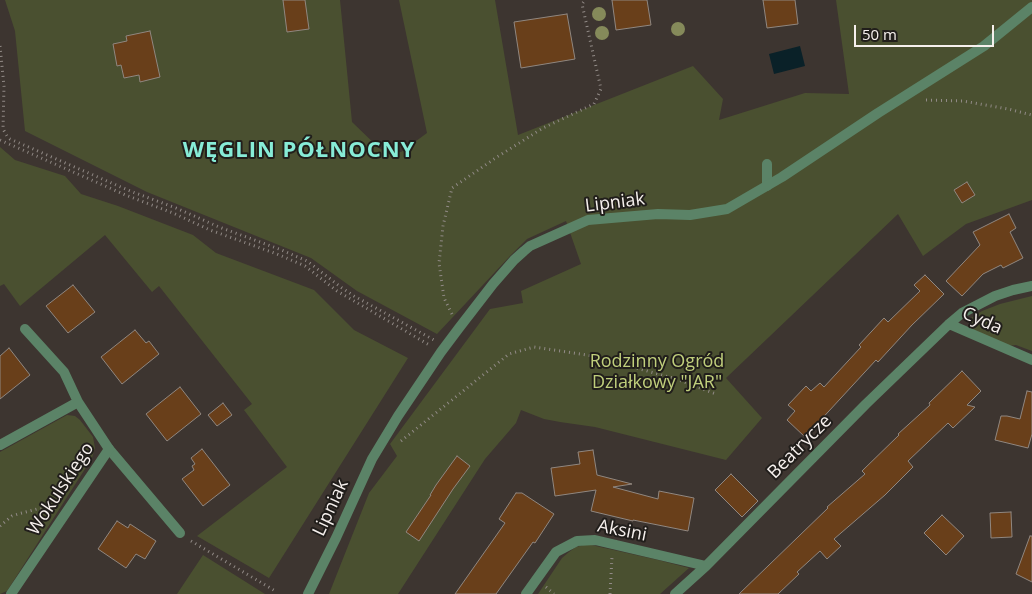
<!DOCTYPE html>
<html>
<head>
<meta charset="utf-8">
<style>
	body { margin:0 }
	#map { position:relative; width:1032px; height:594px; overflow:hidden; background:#3d3530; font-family:"Open Sans",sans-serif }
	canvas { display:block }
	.scale { position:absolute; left:854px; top:25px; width:140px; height:22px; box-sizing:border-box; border:2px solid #f6f0ed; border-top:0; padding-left:6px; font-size:15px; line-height:18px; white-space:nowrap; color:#f6f0ed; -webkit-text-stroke:4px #211e1b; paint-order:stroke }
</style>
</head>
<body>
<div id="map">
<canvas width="1032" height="594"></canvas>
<div class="scale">50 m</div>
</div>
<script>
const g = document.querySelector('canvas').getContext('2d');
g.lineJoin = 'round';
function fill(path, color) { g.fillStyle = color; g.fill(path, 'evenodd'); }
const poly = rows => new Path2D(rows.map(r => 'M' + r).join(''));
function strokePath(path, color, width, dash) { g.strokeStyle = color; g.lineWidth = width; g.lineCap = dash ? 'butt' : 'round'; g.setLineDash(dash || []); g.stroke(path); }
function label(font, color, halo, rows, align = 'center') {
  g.font = font + ' "Open Sans",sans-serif'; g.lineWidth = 4; g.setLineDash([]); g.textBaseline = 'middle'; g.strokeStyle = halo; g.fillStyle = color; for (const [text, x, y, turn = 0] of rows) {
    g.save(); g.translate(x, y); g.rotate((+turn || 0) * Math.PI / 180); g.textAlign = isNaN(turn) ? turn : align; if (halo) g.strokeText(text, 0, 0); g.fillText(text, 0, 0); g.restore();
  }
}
fill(poly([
	[5,0,340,0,352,122,380,149,401,152,427,133,399,0,495,0,518,135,693,66,723,99,719,120,805,93,849,94,836,0,1032,0,1032,200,966,224,923,256,898,214,726,378,762,418,726,460,595,427,560,422,544,419,521,410,516,423,485,459,398,594,329,594,369,493,397,456,390,444,490,309,523,303,521,291,581,264,566,221,527,239,510,256,437,334,357,291,311,258,147,192,25,131,15,31],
	[0,147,15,160,65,176,81,194,118,206,193,235,216,253,314,290,354,330,408,358,269,578,197,536,287,467,244,410,252,404,159,286,152,292,105,235,20,306,4,284,0,286],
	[1032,296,1032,351,1016,345,1007,346,970,328,969,325,971,318,982,311,1000,304],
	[67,415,75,416,80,420,93,437,95,448,92,458,7,591,0,594,0,452],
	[587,544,658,560,689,568,660,594,538,594,562,558,569,552,576,547],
	[203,555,265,594,177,594]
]), '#4a5030');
fill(poly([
	[800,46,805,66,774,74,769,54]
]), '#0a2128');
const building = poly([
	[283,0,305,0,309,29,287,32,283,0],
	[612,0,647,0,651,25,616,30,612,0],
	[763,0,795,0,798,24,767,28,763,0],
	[567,14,575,59,521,68,514,22,567,14],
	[150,31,160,77,140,82,139,75,124,78,121,65,117,66,113,44,127,41,126,36,150,31],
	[967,182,975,195,962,203,954,190,967,182],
	[1009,214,1016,228,1010,232,1023,258,1003,268,1001,265,983,274,962,296,946,281,980,245,973,232,1009,214],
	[925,275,944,294,912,325,878,362,876,360,805,437,787,420,795,411,788,405,806,386,811,391,820,383,824,387,861,347,859,345,884,318,888,322,920,291,914,285,925,275],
	[73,285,95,312,68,333,46,306,73,285],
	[135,330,146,343,149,341,159,354,122,384,101,357,135,330],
	[9,348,30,375,0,399,0,356,9,348],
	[962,371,981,391,967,405,975,407,953,428,948,423,908,461,913,467,885,495,834,539,841,546,827,559,820,551,797,572,799,574,778,594,739,594,828,508,827,507,865,474,862,471,899,435,898,434,930,405,929,403,962,371],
	[180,387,201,414,167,441,146,414,180,387],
	[1027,391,1032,392,1032,434,1028,448,995,440,1001,416,1007,416,1020,419,1027,391],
	[223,403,232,415,217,426,208,415,223,403],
	[202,449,230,485,203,506,182,479,194,470,192,466,195,464,191,458,202,449],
	[593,450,597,475,632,484,613,487,658,499,659,491,694,498,688,531,633,520,633,521,591,511,596,490,555,496,551,468,580,464,578,452,593,450],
	[457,456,470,466,453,489,419,541,406,532,431,495,430,495,436,485,457,456],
	[731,474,758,501,742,517,715,490,731,474],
	[516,493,522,493,554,514,535,543,533,542,496,594,455,594,505,523,499,519,516,493],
	[1011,512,1012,537,991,538,990,513,1011,512],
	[942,515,964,536,946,555,924,533,942,515],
	[117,521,128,528,130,524,156,541,145,559,136,554,126,568,98,549,117,521],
	[1030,536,1032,536,1032,582,1016,574,1030,536]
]);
fill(building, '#693f1a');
strokePath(building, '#908780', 1);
strokePath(poly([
	[0,46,4,86,3,129,7,136,10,139,130,191,176,208,219,227,279,249,307,261,342,288,354,296,434,340],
	[926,100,963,101,1008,109,1032,115],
	[0,140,128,196,173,213,210,230,277,254,305,266,337,291,431,346],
	[452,314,444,298,439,263,443,226,452,188,497,157,543,128,594,104,601,89,582,4,585,0],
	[401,441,509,354,534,347,593,356,676,379,716,394],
	[0,526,12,516,18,514,37,509,44,509,52,511],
	[191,541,277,592],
	[546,587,554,594],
	[610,594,612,557]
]), '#928b87', 3, [1, 4]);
strokePath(poly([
	[767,164,767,186],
	[109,449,180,533]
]), '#5b8367', 10);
strokePath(poly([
	[949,324,1032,360],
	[0,445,78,402],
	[11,594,109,449,78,402,64,372,25,329],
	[308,594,336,538,372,459,398,416,441,352,459,328,493,284,514,260,524,251,530,246,588,220,658,214,690,215,727,209,782,177,878,113,984,46,1032,7],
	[526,594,556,552,577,541,595,540,706,566],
	[675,594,706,566,866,404,949,324,962,313,995,296,1013,290,1032,286]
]), '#5b8367', 10);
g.fillStyle = '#858a5a';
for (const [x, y] of [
	[599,14],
	[678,29],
	[602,33]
]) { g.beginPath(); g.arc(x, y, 7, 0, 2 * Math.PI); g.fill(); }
label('18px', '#f6f0ed', '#211e1b', [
	["Lipniak",615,203,-7],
	["Cyda",982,321,24],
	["Beatrycze",800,447,-45],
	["Wokulskiego",61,489,-57],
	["Lipniak",331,508,-65],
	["Aksini",622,531,11]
]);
label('18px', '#c0cf7c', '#211e1b', [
	["Rodzinny Ogród",657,362],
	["Działkowy \"JAR\"",657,383]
]);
g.letterSpacing = '1px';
label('bold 22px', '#87ecd7', '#211e1b', [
	["WĘGLIN PÓŁNOCNY",299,151]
]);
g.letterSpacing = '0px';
</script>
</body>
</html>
